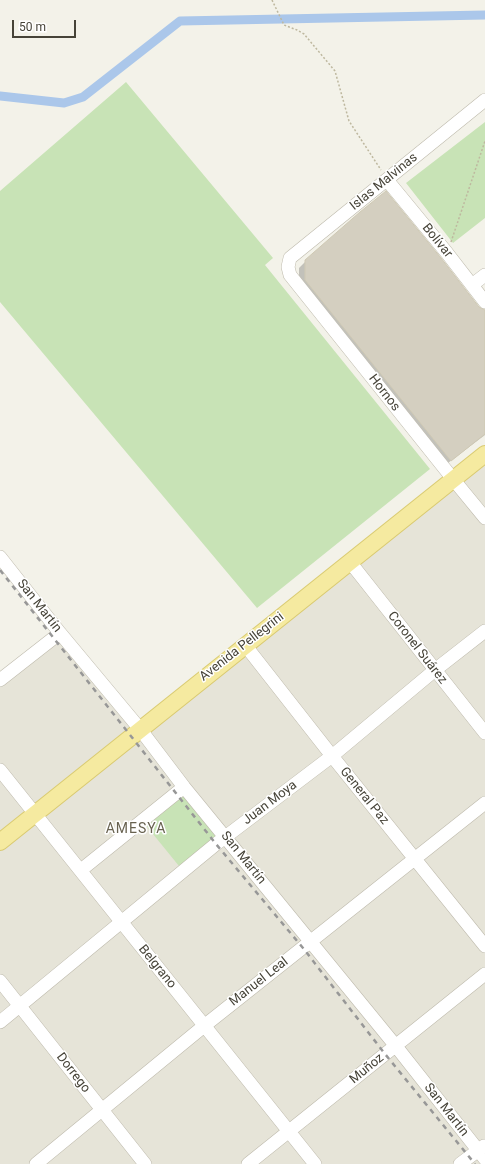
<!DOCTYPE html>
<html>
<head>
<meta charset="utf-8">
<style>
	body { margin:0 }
	#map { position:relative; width:485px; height:1164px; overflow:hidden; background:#f3f2e9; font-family:Roboto,sans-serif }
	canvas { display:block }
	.scale { position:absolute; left:12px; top:20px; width:64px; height:18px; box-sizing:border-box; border:2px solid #464338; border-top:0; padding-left:5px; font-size:12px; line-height:14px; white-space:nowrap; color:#464338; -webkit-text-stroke:3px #fff; paint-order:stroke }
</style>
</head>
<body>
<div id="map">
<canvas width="485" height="1164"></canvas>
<div class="scale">50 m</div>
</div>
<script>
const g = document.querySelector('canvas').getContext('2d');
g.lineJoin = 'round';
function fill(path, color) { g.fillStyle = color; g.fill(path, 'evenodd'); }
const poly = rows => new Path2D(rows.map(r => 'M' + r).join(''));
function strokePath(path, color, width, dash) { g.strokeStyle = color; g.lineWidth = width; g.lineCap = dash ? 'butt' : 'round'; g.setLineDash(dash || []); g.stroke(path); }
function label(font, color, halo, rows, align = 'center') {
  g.font = font + ' Roboto,sans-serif'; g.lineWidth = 3; g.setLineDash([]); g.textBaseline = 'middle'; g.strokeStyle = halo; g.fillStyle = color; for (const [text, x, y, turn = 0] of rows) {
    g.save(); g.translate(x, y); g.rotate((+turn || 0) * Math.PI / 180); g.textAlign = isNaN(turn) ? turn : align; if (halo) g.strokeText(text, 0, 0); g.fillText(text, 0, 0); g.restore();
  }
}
fill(poly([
	[485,454,485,1164,0,1164,0,680,60,633,140,729]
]), '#e6e4d8');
fill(poly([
	[126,82,273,258,265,265,430,469,257,608,0,302,0,191],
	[485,122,485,218,453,243,406,183],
	[184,792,218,835,179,866,144,823]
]), '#c8e3b6');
fill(poly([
	[306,261,478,308,485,311,485,435,444,466,299,287,299,268]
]), '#0003');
strokePath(poly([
	[0,96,64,103,83,97,180,21,485,15]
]), '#abc7ea', 9);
const building = poly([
	[386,191,441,258,479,307,485,310,485,434,451,461,305,280,305,260,360,212,386,191]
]);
fill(building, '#d4cfc0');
strokePath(building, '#cec8b3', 1);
const minor = poly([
	[485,100,290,258,288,267,290,275,453,479,485,518],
	[387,180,447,253,485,302],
	[472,285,485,275],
	[0,557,60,633,140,729,184,787,395,1045,485,1159],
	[350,562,485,733],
	[245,645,332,756,485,946],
	[0,680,60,633],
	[0,770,315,1164],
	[81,870,184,787],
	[0,981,145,1164],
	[0,1022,216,844,332,756,435,670,485,631],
	[36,1164,204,1026,485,803],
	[248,1164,485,974],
	[460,1164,484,1146]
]);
const major = poly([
	[0,842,485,454]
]);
strokePath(minor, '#bebaac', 14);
strokePath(major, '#d9ca71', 18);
strokePath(poly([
	[272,0,284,25,297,30,304,34,335,71,349,121,381,170],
	[451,242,485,141]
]), '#beb89f', 1.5, [2, 2]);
strokePath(minor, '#fff', 13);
strokePath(major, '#f5eaa0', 16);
strokePath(poly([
	[0,570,216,844,303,948,385,1054,475,1164]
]), '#979797', 2.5, [5, 5]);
label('13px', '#464338', '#fff', [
	["Islas Malvinas",384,182,-39],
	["Bolívar",437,241,51],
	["Hornos",384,393,52],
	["San Martín",39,606,52],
	["Avenida Pellegrini",242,647,-38],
	["Coronel Suárez",417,648,52],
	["General Paz",364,796,51],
	["Juan Moya",270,803,-37],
	["San Martín",243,858,51],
	["Belgrano",157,967,51],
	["Manuel Leal",259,982,-38],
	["Muñoz",367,1069,-39],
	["Dorrego",73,1073,52],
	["San Martín",446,1110,52]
]);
g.letterSpacing = '1px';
label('14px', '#686250', '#fff', [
	["AMESYA",136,829]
]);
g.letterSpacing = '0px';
</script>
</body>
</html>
